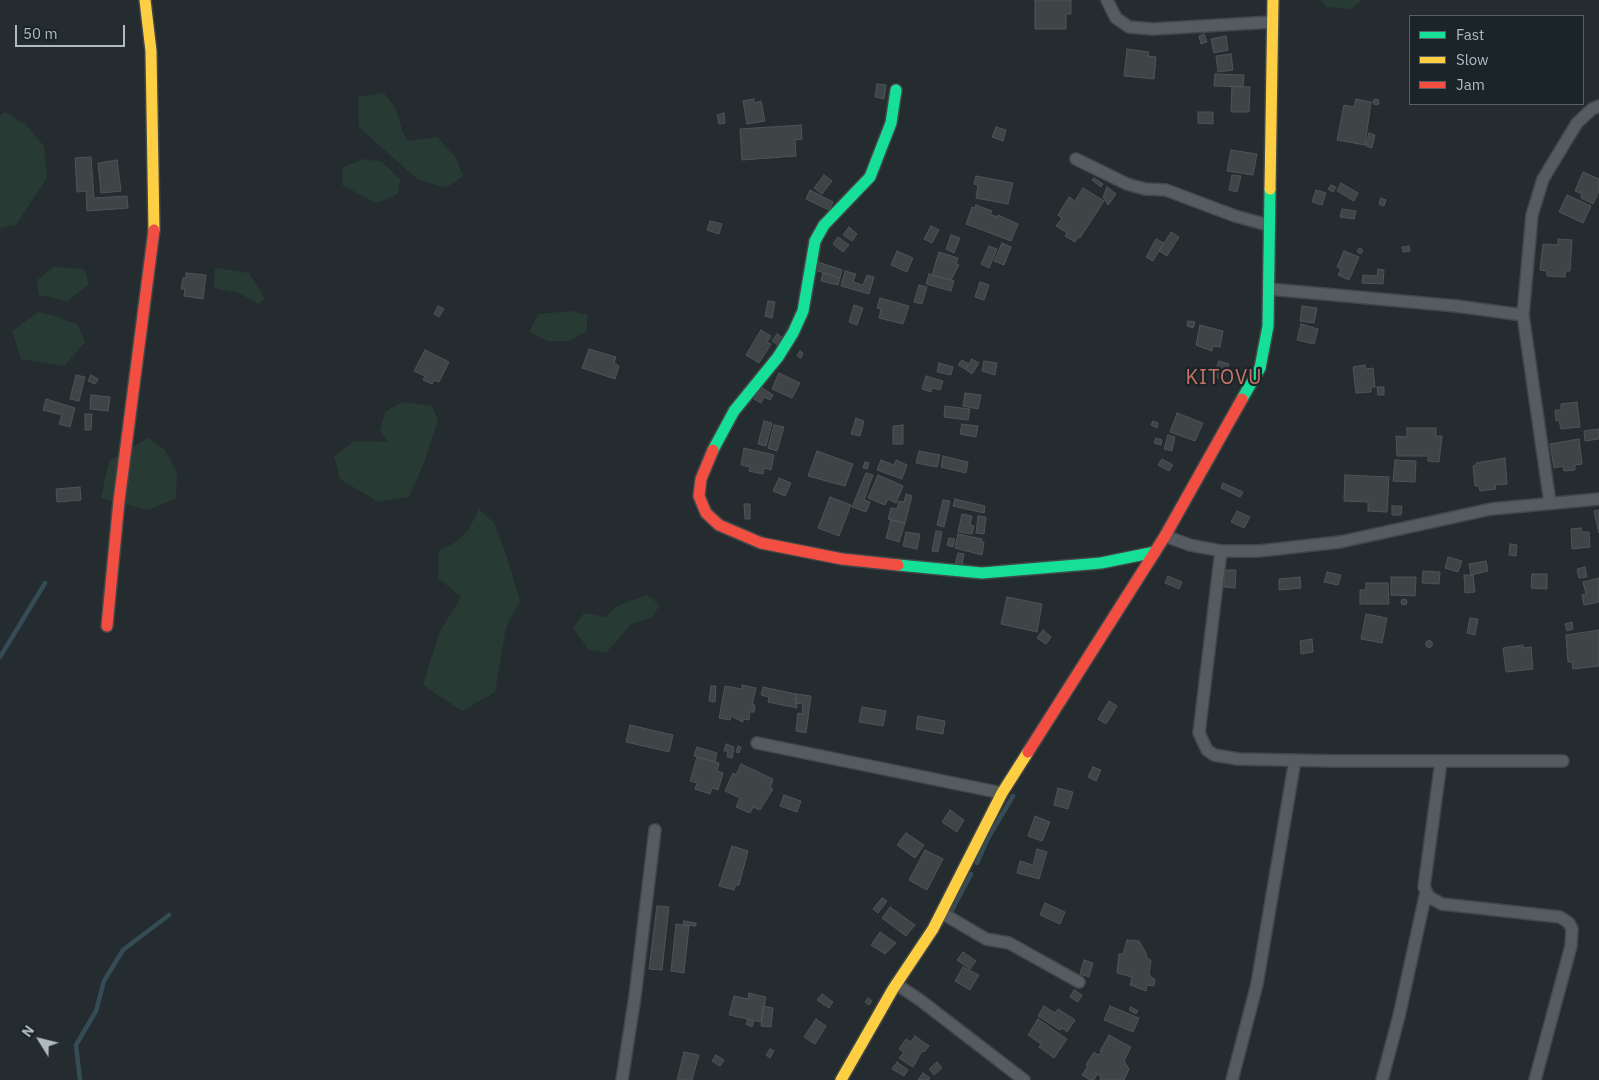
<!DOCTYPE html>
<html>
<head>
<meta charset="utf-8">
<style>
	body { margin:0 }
	#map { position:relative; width:1599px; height:1080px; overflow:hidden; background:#252c2f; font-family:"IBM Plex Sans",sans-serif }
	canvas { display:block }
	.legend { position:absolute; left:1409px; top:15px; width:175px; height:90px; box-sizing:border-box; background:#1a2429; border:1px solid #566066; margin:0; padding:6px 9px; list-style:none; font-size:15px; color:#afbbc1 }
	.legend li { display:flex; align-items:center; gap:10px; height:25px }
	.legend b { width:25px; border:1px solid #566066 }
	.north { position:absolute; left:15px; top:1015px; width:50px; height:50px; -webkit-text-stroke:4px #1a2429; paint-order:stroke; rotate:306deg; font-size:14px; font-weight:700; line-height:20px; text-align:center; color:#afbbc1 }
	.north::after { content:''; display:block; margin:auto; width:18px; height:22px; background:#afbbc1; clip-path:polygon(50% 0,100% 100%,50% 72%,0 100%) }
	.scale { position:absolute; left:15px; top:25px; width:110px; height:22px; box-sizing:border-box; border:2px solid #afbbc1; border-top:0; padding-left:6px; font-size:15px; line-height:18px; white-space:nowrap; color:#afbbc1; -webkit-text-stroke:4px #1a2429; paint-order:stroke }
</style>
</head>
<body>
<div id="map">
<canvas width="1599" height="1080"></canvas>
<ul class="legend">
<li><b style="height:6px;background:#16e098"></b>Fast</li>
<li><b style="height:6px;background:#ffcf43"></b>Slow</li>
<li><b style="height:6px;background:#f24e42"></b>Jam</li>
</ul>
<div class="north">N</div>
<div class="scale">50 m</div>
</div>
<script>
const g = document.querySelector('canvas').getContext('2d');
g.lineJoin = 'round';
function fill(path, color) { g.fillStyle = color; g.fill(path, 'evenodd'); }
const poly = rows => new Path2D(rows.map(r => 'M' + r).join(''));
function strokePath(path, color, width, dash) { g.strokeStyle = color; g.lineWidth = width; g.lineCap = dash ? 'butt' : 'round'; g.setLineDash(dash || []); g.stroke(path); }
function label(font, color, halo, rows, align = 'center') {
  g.font = font + ' "IBM Plex Sans",sans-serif'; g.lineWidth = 4.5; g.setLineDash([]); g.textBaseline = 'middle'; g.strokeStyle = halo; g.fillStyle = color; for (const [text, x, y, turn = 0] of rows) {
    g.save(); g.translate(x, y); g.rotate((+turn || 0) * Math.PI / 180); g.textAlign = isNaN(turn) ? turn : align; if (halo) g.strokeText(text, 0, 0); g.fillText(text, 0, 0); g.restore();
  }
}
fill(poly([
	[1321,0,1362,0,1351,9,1326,7],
	[384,93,396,109,403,133,408,141,437,137,456,158,463,176,446,188,417,179,359,127,358,97],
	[5,112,26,125,44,146,47,178,16,225,0,228,0,115],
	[364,159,382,162,400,179,398,194,376,203,342,185,343,167],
	[54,267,84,269,89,284,67,301,39,295,37,280],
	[215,268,249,273,265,299,258,304,239,293,214,288],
	[571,311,587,315,587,331,569,341,548,341,529,332,538,314],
	[38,312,55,316,78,325,85,342,64,366,21,359,12,331],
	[402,402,432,406,438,420,424,463,409,497,378,502,340,479,334,456,355,441,388,442,380,431,385,412],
	[148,438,164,449,177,472,176,499,147,510,101,498,109,461],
	[479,509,494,523,507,557,520,601,506,627,495,692,462,711,423,685,439,633,461,597,438,578,439,551,456,542,469,529],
	[647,595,660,605,652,617,631,624,606,653,589,650,573,628,584,613,605,617,619,605]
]), '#283a34');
strokePath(poly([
	[0,657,45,583],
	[977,863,987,840,1013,796],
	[951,912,971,874],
	[80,1080,76,1045,96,1011,104,981,123,950,169,915]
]), '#354c55', 4.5);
const building = poly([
	[1035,0,1071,0,1071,14,1066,14,1066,29,1035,29,1035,0],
	[1204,34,1207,42,1201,44,1199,36,1204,34],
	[1226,36,1228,50,1214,53,1211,39,1226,36],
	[1127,49,1149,52,1148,56,1156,57,1154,79,1124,76,1127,49],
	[1231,54,1233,70,1218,72,1216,56,1231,54],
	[1215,74,1244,75,1243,87,1214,86,1215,74],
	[877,84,886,85,884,99,875,97,877,84],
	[1232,86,1250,87,1249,112,1231,112,1232,86],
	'1373 102a3 3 0 1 1 6 0a3 3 0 1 1-6 0Z',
	[754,99,754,103,761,101,765,121,747,124,743,101,754,99],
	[1356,99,1371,102,1365,145,1337,140,1344,105,1354,107,1356,99],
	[1198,112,1213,112,1213,124,1198,123,1198,112],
	[724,113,725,123,719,124,717,115,724,113],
	[801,125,802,139,795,140,796,156,742,160,740,129,801,125],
	[996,127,1006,130,1003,141,992,137,996,127],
	[1369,133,1375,135,1372,148,1366,146,1369,133],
	[1231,150,1257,154,1253,175,1227,171,1231,150],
	[91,157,94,198,127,196,128,208,87,211,86,191,77,192,75,158,91,157],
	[117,160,121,191,101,193,98,163,117,160],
	[1583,172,1599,179,1599,191,1593,204,1581,198,1582,194,1575,191,1583,172],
	[824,175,832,181,822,194,814,188,824,175],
	[1232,175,1241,176,1237,192,1229,190,1232,175],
	[976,176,1013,183,1008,204,976,198,978,185,974,184,976,176],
	[1094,178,1103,184,1101,187,1092,180,1094,178],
	[1341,183,1358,193,1354,201,1337,191,1341,183],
	[1331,185,1336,187,1333,192,1328,189,1331,185],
	[1107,187,1116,194,1108,205,1103,197,1107,187],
	[1083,188,1104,201,1080,238,1078,237,1075,242,1065,236,1067,233,1056,226,1062,218,1058,215,1069,197,1075,201,1083,188],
	[810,190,833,202,829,210,806,199,810,190],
	[1316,190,1326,193,1322,205,1312,202,1316,190],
	[1567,195,1591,206,1583,223,1559,212,1567,195],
	[1381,198,1386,200,1384,206,1379,204,1381,198],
	[976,205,992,211,990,214,997,217,998,215,1018,224,1011,241,966,224,972,207,975,208,976,205],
	[1342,209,1356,211,1354,219,1340,217,1342,209],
	[710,221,722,224,719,234,707,230,710,221],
	[931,226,939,230,932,243,924,239,931,226],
	[849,227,857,234,852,241,843,235,849,227],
	[1171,232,1179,237,1167,256,1159,251,1171,232],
	[951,235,960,238,954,253,946,249,951,235],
	[838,237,849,245,843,252,833,244,838,237],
	[1156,239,1164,243,1153,261,1146,257,1156,239],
	[1558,239,1572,240,1570,271,1566,271,1565,277,1547,276,1547,271,1540,270,1543,244,1558,245,1558,239],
	[1002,243,1011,247,1004,265,994,261,1002,243],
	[989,246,997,249,989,268,981,264,989,246],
	[1409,246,1410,251,1403,252,1402,247,1409,246],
	'1357.5 251a2.5 2.5 0 1 1 5 0a2.5 2.5 0 1 1-5 0Z',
	[897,251,913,258,907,272,891,265,897,251],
	[1344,251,1359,257,1349,280,1338,275,1341,269,1337,267,1344,251],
	[939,252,958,258,956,264,959,265,951,280,932,275,939,252],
	[818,262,842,270,840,278,815,270,818,262],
	[1378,269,1384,270,1383,284,1362,283,1363,275,1377,276,1378,269],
	[845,271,856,274,853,282,863,285,867,275,874,277,869,294,841,286,845,271],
	[186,273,206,275,203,299,184,296,185,289,181,289,183,278,186,278,186,273],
	[823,273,840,278,838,285,821,281,823,273],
	[929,274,954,281,951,291,926,284,929,274],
	[980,282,989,285,984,300,975,297,980,282],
	[919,285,927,287,922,304,914,302,919,285],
	[880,298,909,306,903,324,879,318,881,309,877,308,880,298],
	[768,301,775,302,772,318,765,316,768,301],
	[854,305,863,308,857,325,849,322,854,305],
	[438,306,444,309,439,317,434,314,438,306],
	[1302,306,1317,308,1314,323,1300,321,1302,306],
	[1188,321,1195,322,1193,328,1187,326,1188,321],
	[1301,324,1318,329,1314,344,1297,340,1301,324],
	[1200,325,1223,331,1220,347,1213,346,1212,351,1196,345,1200,325],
	[761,330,771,336,767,342,771,344,759,363,746,355,761,330],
	[777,334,783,338,778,345,772,341,777,334],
	[589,349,616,357,614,363,619,366,615,379,582,368,589,349],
	[425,350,449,362,439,382,434,380,432,384,423,380,425,376,414,371,425,350],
	[800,351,803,353,801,358,797,356,800,351],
	[972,359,979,363,972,374,965,369,972,359],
	[962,360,969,364,965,369,958,365,962,360],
	[984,361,997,363,995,375,982,371,984,361],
	[1219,361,1229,364,1223,380,1213,376,1219,361],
	[939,363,953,367,951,375,937,372,939,363],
	[1365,365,1366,369,1373,368,1375,387,1371,387,1371,392,1356,393,1353,367,1365,365],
	[779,373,800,383,792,398,772,389,779,373],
	[76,375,85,377,79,401,70,399,76,375],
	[91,375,98,379,95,384,88,381,91,375],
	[926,376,943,381,940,390,932,388,931,392,922,389,926,376],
	[761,387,773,395,770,400,764,397,761,403,754,399,761,387],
	[1377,387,1384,387,1384,395,1378,395,1377,387],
	[965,393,981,395,978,409,963,406,965,393],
	[91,395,110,397,108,411,90,409,91,395],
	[46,399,75,408,70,427,59,424,62,415,43,410,46,399],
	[1577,402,1580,427,1561,429,1559,420,1556,421,1555,410,1561,410,1561,404,1577,402],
	[945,406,970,409,968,420,944,417,945,406],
	[1177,413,1203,423,1195,441,1170,432,1177,413],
	[85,414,92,414,91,430,85,430,85,414],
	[856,418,864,421,860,436,851,434,856,418],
	[764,421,772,423,766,446,758,444,764,421],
	[1153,421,1158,423,1157,428,1151,425,1153,421],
	[962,424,978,426,976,437,960,434,962,424],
	[774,425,784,427,777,451,768,448,774,425],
	[903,425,903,444,893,444,893,426,903,425],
	[1407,428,1436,428,1436,436,1442,436,1439,462,1428,461,1428,456,1397,456,1396,436,1407,437,1407,428],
	[1599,429,1599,439,1585,441,1584,431,1599,429],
	[1168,435,1175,437,1172,451,1164,449,1168,435],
	[1156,438,1162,440,1161,445,1154,443,1156,438],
	[1579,439,1582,464,1575,465,1575,470,1564,471,1563,466,1554,468,1550,444,1579,439],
	[744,448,774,455,771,470,764,468,763,474,749,471,750,467,741,465,744,448],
	[817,451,853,464,845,486,808,476,817,451],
	[919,451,940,455,937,467,916,463,919,451],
	[943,456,968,462,966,473,941,467,943,456],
	[1505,458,1507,484,1495,485,1496,489,1480,491,1479,486,1475,486,1473,466,1476,465,1476,463,1505,458],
	[1162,459,1173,465,1169,471,1158,465,1162,459],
	[881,460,894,465,896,460,907,465,902,479,877,470,881,460],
	[1395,460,1416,461,1415,482,1393,481,1395,460],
	[865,462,869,463,867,469,863,468,865,462],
	[866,473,873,475,864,500,870,502,866,512,852,507,866,473],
	[878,475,903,486,896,503,888,499,885,505,868,498,878,475],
	[1345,475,1389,477,1387,512,1368,511,1368,502,1344,501,1345,475],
	[779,478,791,483,785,496,773,491,779,478],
	[1223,483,1243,492,1240,497,1221,488,1223,483],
	[80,487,81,500,57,502,56,489,80,487],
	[906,494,912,496,905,523,888,519,891,508,897,509,899,501,904,502,906,494],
	[830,497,851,505,839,536,818,528,830,497],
	[955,499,985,506,984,513,953,506,955,499],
	[943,500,950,501,944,527,937,525,943,500],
	[744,504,750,504,750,519,745,519,744,504],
	[1392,506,1402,506,1401,515,1392,515,1392,506],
	[1599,510,1599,533,1594,511,1599,510],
	[1237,511,1250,517,1244,528,1231,522,1237,511],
	[962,514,972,516,970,525,974,526,972,534,958,532,962,514],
	[978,516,986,517,984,534,976,533,978,516],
	[891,520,905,523,899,542,886,538,891,520],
	[1581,528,1582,532,1589,532,1590,547,1572,549,1571,529,1581,528],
	[936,531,942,532,938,552,932,551,936,531],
	[906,532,920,534,917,549,903,546,906,532],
	[958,534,982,539,981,542,984,542,982,555,955,548,958,534],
	[949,538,955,539,953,547,947,545,949,538],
	[1510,544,1517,545,1516,556,1509,555,1510,544],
	[958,553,964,554,962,566,955,565,958,553],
	[1448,557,1462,561,1458,572,1445,568,1448,557],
	[1486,561,1488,571,1471,575,1469,564,1486,561],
	[1585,567,1587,577,1579,578,1577,569,1585,567],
	[1225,570,1236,570,1235,588,1224,587,1225,570],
	[1423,571,1440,572,1439,584,1422,583,1423,571],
	[1327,572,1341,575,1338,585,1324,582,1327,572],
	[1532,574,1547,574,1547,589,1531,588,1532,574],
	[1464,575,1473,575,1475,592,1465,593,1464,575],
	[1168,576,1182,582,1179,589,1165,583,1168,576],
	[1300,577,1301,588,1279,590,1279,579,1300,577],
	[1391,577,1416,577,1415,596,1391,595,1391,577],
	[1599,578,1599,602,1584,605,1582,595,1586,594,1583,582,1599,578],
	[1366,583,1388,583,1389,604,1360,604,1360,590,1366,590,1366,583],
	[1007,597,1042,604,1037,632,1001,624,1007,597],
	'1401 602a3 3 0 1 1 6 0a3 3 0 1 1-6 0Z',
	[1366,614,1387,618,1382,643,1361,639,1366,614],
	[1470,618,1478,619,1475,635,1467,633,1470,618],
	[1572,622,1573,629,1567,631,1565,624,1572,622],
	[1043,630,1051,637,1046,644,1037,638,1043,630],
	[1599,630,1599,666,1573,669,1572,662,1568,662,1566,635,1599,630],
	[1312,639,1313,652,1301,654,1300,641,1312,639],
	'1425.5 644a3.5 3.5 0 1 1 7 0a3.5 3.5 0 1 1-7 0Z',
	[1523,645,1523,648,1531,647,1533,669,1506,672,1503,648,1523,645],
	[742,685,756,688,752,705,755,705,754,712,750,712,749,720,743,719,743,722,731,716,730,720,719,718,725,686,742,689,742,685],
	[711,686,716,686,715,702,709,701,711,686],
	[763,687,796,694,797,708,768,702,769,697,761,695,763,687],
	[796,694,811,696,806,733,796,731,798,713,802,714,803,704,795,703,796,694],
	[1109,701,1117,706,1106,724,1098,719,1109,701],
	[862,707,886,711,883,726,859,722,862,707],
	[918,716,945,721,943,734,916,729,918,716],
	[630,725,673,735,669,752,626,742,630,725],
	[726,744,734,747,732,758,727,757,728,751,724,751,726,744],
	[738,746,741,747,739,753,736,752,738,746],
	[697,747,717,753,715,762,694,756,697,747],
	[697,757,719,763,717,771,723,773,718,790,712,788,710,794,695,789,697,783,690,781,697,757],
	[741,764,773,779,770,788,773,789,760,810,753,807,750,813,736,807,740,798,725,791,733,773,736,775,741,764],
	[1093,767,1101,770,1096,781,1088,777,1093,767],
	[1058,788,1073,792,1068,809,1054,805,1058,788],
	[784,795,801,801,797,812,780,806,784,795],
	[950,810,964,820,957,832,942,822,950,810],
	[1035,816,1050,822,1042,841,1028,836,1035,816],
	[906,833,924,845,915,858,897,845,906,833],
	[732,846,748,851,739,885,736,885,734,890,719,886,732,846],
	[1037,849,1047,852,1039,879,1017,873,1020,861,1033,865,1037,849],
	[925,850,943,859,927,890,909,880,925,850],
	[882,898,887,901,878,913,873,909,882,898],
	[1045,903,1065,912,1060,924,1040,915,1045,903],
	[657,906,669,907,662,970,649,969,657,906],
	[890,907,915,925,906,936,882,918,890,907],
	[684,921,696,923,696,926,683,925,684,921],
	[676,924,689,926,684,973,671,971,676,924],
	[880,932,896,943,885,954,871,945,880,932],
	[1127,940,1139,941,1146,953,1147,958,1151,960,1149,974,1155,980,1154,986,1147,985,1146,991,1130,985,1132,977,1117,973,1119,954,1123,954,1127,940],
	[963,952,976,961,970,969,957,960,963,952],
	[1084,960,1093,963,1089,977,1080,974,1084,960],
	[963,967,979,975,970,990,955,981,963,967],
	[1074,990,1082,995,1078,1002,1070,997,1074,990],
	[749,993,766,997,761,1022,729,1015,734,996,748,999,749,993],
	[822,994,833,1002,829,1008,817,1000,822,994],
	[868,998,872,1001,869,1005,865,1002,868,998],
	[763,1006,773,1008,771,1027,761,1026,763,1006],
	[1044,1006,1055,1013,1058,1009,1075,1020,1067,1032,1062,1028,1060,1030,1038,1016,1044,1006],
	[1110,1006,1139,1018,1133,1032,1104,1020,1110,1006],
	[1131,1007,1138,1011,1136,1014,1129,1010,1131,1007],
	[748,1019,754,1022,752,1027,746,1024,748,1019],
	[816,1019,826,1026,815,1044,804,1037,816,1019],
	[1038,1019,1067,1039,1054,1058,1039,1047,1041,1044,1028,1035,1038,1019],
	[1109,1035,1131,1047,1124,1061,1129,1069,1124,1080,1100,1080,1101,1077,1097,1074,1094,1080,1090,1080,1082,1075,1088,1066,1086,1065,1094,1052,1098,1055,1102,1052,1100,1051,1109,1035],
	[915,1036,929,1046,924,1052,922,1051,913,1067,899,1058,904,1052,899,1049,906,1039,911,1042,915,1036],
	[770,1049,774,1051,770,1058,766,1055,770,1049],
	[684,1052,699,1055,692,1080,677,1080,684,1052],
	[716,1055,724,1060,720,1066,712,1061,716,1055],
	[897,1062,908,1070,904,1076,892,1069,897,1062],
	[937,1062,942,1068,934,1075,929,1069,937,1062],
	[923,1073,930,1078,928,1080,918,1080,923,1073]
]);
fill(building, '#3f4547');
strokePath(building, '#4d5457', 1);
const street = poly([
	[1107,0,1116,18,1129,27,1153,29,1272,22],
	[1076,159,1127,184,1145,189,1166,190,1235,216,1268,225],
	[1269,289,1456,306,1523,315],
	[1550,503,1523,315,1532,215,1543,179,1566,141,1577,123,1592,109,1599,106],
	[1165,536,1190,545,1221,551,1259,551,1340,542,1491,509,1599,499],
	[1221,551,1199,733,1207,750,1214,755,1238,759,1335,761,1563,761],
	[757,743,1002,793],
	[1441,762,1424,887,1429,897,1442,904,1560,917,1569,923,1572,929,1571,946,1535,1080],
	[942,913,986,939,1009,943,1079,982],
	[896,984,920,1000,1024,1080],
	[622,1080,635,996,655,830],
	[1232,1080,1257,984,1295,760],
	[1382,1080,1399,1016,1426,892]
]);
const fast = poly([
	[1242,399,1260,368,1268,326,1270,189],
	[713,450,734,411,778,357,793,333,803,311,815,241,824,225,870,177,891,123,896,90],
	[898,565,982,573,1101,563,1155,552]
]);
const slow = poly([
	[145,0,151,51,154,230],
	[1270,189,1273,0],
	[841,1080,893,989,933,929,1002,793,1028,752]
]);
const jam = poly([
	[713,450,701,479,699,496,706,513,719,525,761,543,842,559,898,565],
	[107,626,119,501,154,230],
	[1028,752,1165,536,1242,399]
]);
strokePath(street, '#42484a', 14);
strokePath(fast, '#42484a', 14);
strokePath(slow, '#42484a', 14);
strokePath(jam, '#42484a', 14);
strokePath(street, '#555b5e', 11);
strokePath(fast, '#16e098', 11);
strokePath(slow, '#ffcf43', 11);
strokePath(jam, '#f24e42', 11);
g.letterSpacing = '1px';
label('20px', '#c67365', '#1a2429', [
	["KITOVU",1224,378]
]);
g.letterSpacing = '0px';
</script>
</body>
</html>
